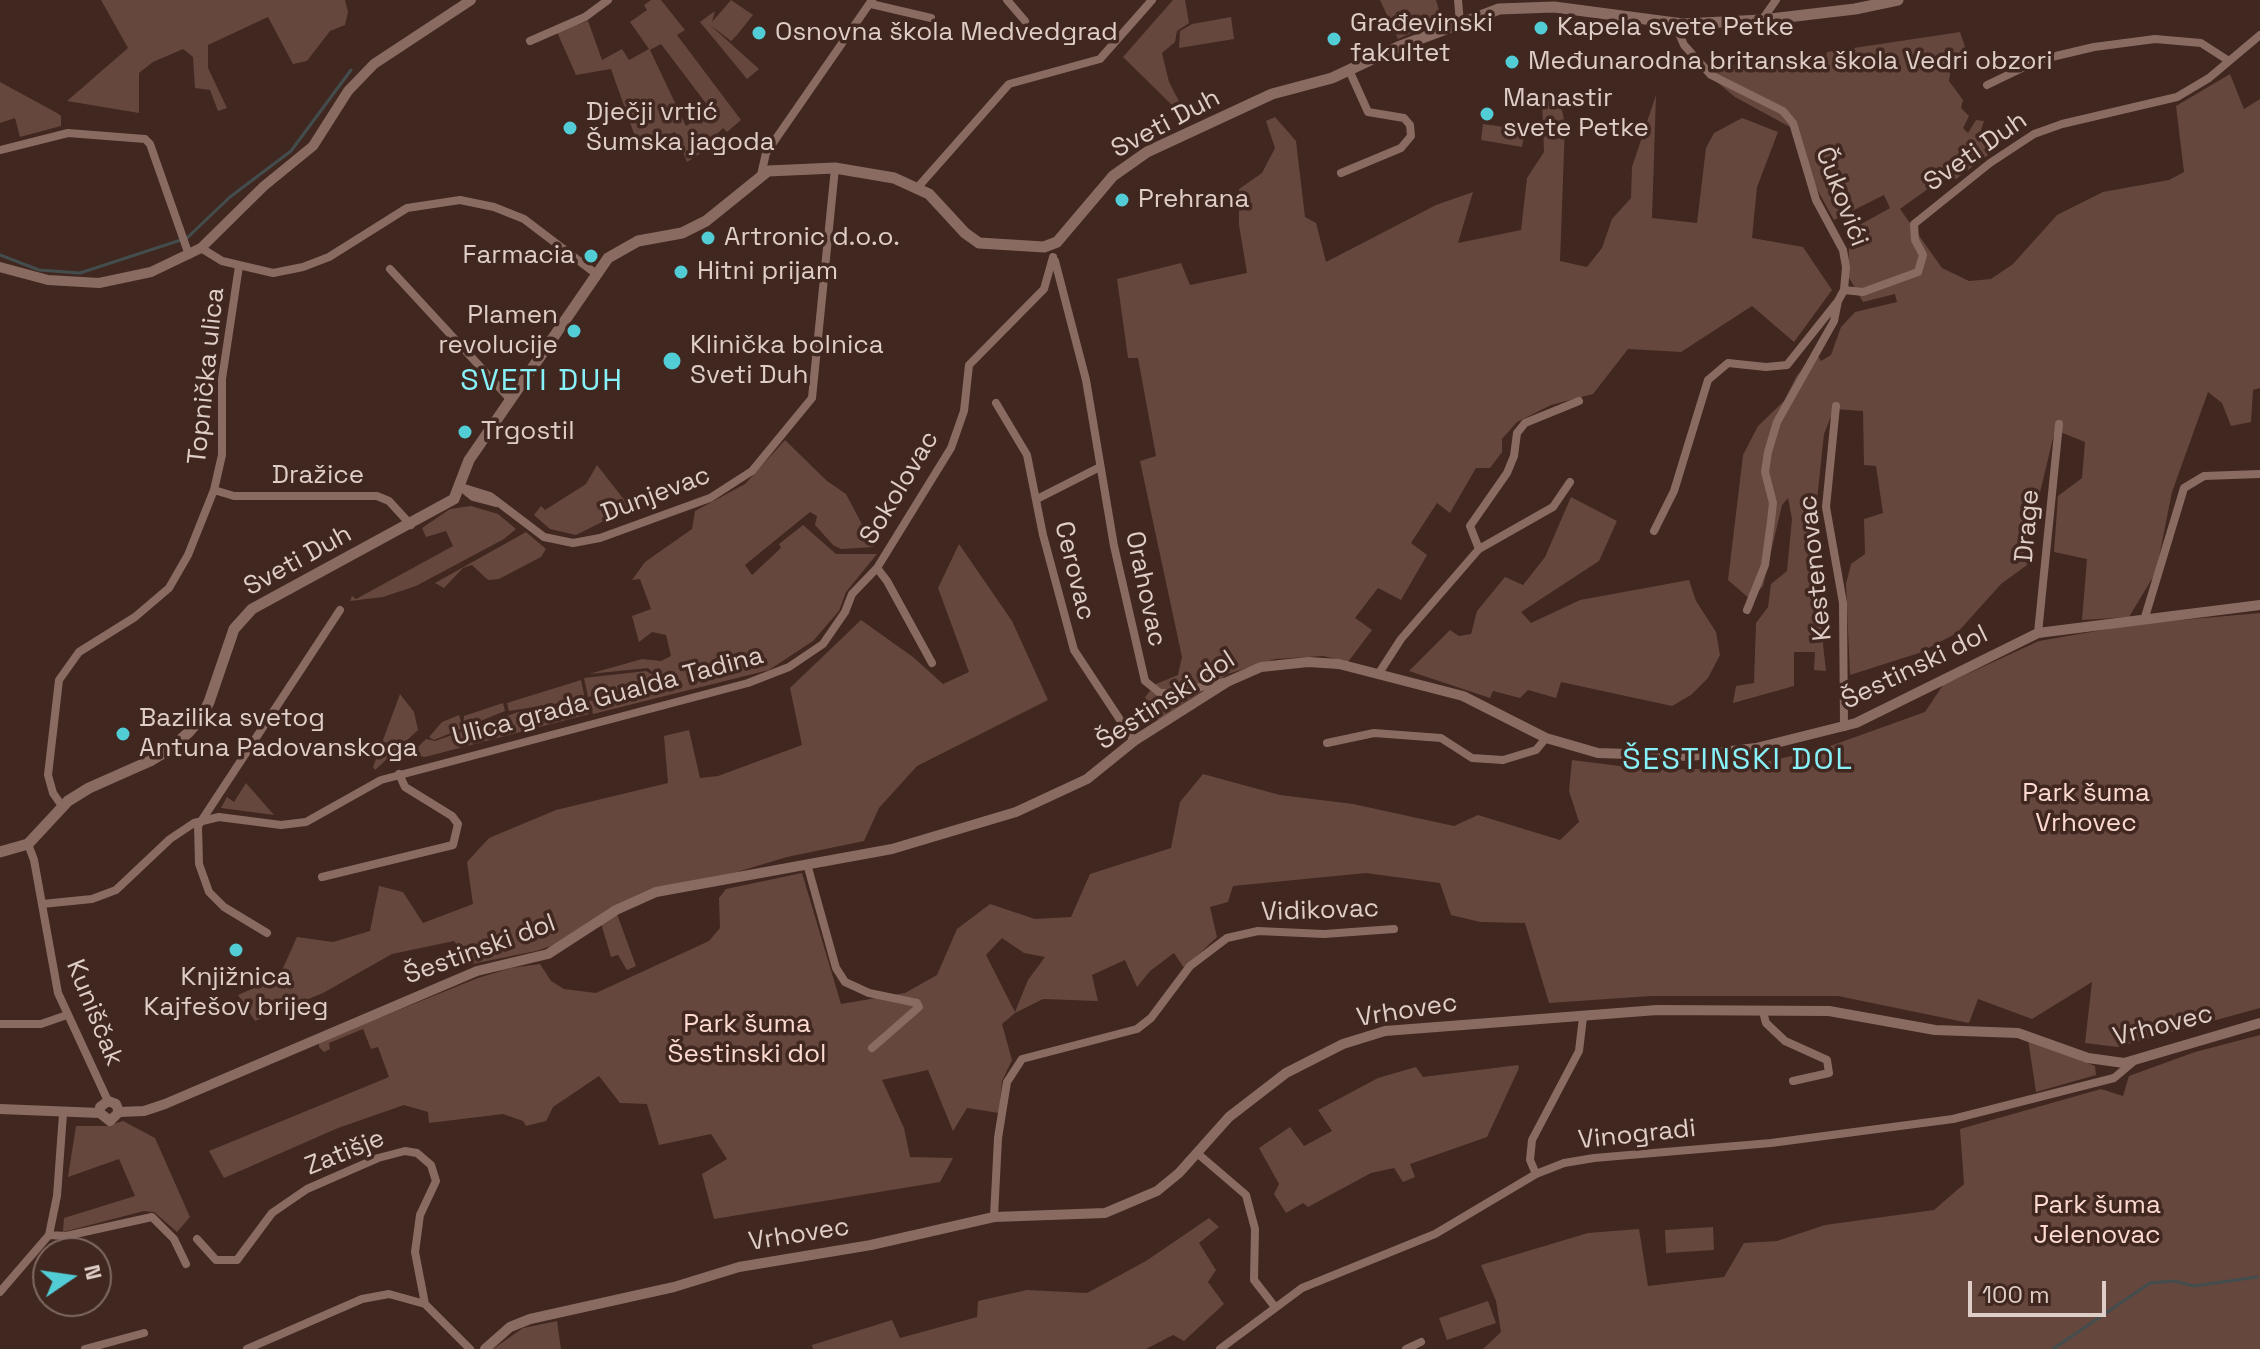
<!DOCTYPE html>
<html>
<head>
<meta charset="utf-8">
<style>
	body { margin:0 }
	#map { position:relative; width:2260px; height:1349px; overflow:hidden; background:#40271f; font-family:"Space Grotesk",sans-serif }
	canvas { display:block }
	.north { position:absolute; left:32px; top:1237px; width:80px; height:80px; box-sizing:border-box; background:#40271f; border:2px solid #806963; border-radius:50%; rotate:77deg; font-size:22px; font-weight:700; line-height:32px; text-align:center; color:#dfcdc8 }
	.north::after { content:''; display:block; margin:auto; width:28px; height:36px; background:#52ccd5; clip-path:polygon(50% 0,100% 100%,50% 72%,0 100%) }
	.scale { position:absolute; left:1968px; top:1281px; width:138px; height:36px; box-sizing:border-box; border:4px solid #dfcdc8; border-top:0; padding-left:10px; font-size:24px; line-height:28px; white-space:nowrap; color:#dfcdc8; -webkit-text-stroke:6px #40271f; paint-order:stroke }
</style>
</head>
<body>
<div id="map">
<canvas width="2260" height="1349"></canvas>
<div class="north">N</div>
<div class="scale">100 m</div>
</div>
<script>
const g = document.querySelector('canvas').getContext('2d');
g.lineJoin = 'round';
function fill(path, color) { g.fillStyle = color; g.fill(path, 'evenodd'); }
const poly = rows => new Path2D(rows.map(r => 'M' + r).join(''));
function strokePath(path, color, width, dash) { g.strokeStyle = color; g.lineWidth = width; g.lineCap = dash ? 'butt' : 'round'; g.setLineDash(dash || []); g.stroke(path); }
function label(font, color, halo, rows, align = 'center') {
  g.font = font + ' "Space Grotesk",sans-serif'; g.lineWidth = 7; g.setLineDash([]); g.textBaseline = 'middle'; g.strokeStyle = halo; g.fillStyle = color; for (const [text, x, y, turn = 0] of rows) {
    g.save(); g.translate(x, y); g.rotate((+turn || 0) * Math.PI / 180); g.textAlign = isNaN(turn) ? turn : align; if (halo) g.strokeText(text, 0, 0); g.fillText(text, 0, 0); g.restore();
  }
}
fill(poly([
	[101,0,345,0,348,12,345,25,330,31,307,61,293,64,268,17,208,45,208,68,227,108,218,111,210,90,195,88,193,57,183,49,153,62,139,73,139,113,67,101,128,48],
	[651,0,661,0,685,30,677,35,741,120,727,132,723,128,717,134,721,140,687,162,675,132,638,145,611,69,576,75,557,32,588,21,602,60,622,49,629,60,649,49,630,22,647,10,644,5],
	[661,44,711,110,686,126,650,50],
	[731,0,753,15,737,35,731,41,709,24,759,69,747,79,700,22,715,11,712,22],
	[1173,0,1185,0,1189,23,1177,31,1175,42,1162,53,1169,82,1182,107,1176,109,1123,57],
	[1380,0,1436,0,1442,20,1398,39],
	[1231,17,1234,39,1179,48,1180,31,1192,24],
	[1960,32,1965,47,1951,68,1949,81,1963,100,1961,108,1969,116,1963,128,1968,133,1976,120,1984,121,1981,130,1992,152,1956,179,1947,175,1900,209,1942,268,1969,281,1991,279,2013,264,2057,215,2103,192,2169,180,2184,172,2176,106,2230,74,2244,109,2260,99,2260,388,2253,390,2251,422,2231,426,2222,403,2208,392,2172,492,2156,572,2129,617,2082,620,2087,559,2054,552,2058,496,2082,478,2085,442,2055,430,2037,505,2038,532,2021,542,2027,565,2001,584,1957,633,1919,653,1850,675,1846,584,1851,564,1865,554,1864,519,1883,513,1876,466,1864,465,1863,411,1834,409,1824,434,1810,566,1817,572,1816,605,1828,625,1823,644,1826,671,1814,670,1815,652,1794,652,1794,686,1733,703,1736,686,1754,683,1756,623,1768,607,1771,584,1787,571,1792,519,1788,498,1782,505,1763,586,1751,600,1728,580,1743,455,1758,426,1784,401,1796,377,1815,351,1821,361,1831,355,1841,327,1855,312,1897,302,1895,294,1863,302,1848,276,1849,246,1861,238,1856,227,1890,208,1884,195,1834,220,1809,175,1799,132,1735,97,1712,78,1719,65,1765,64,1767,70,1825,62,1827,52],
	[0,82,57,113,61,116,61,126,20,137,15,118,0,123],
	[1656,95,1652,218,1697,223,1706,148,1714,133,1742,118,1778,132,1757,187,1752,238,1803,247,1832,290,1794,342,1752,306,1681,352,1628,349,1593,394,1551,405,1517,422,1502,439,1502,452,1490,468,1476,468,1450,513,1437,503,1411,543,1427,555,1401,600,1378,588,1355,618,1372,630,1348,662,1323,656,1275,659,1228,674,1158,720,1145,697,1156,684,1178,675,1182,657,1140,461,1156,456,1138,358,1128,358,1117,279,1181,263,1190,285,1247,273,1239,225,1239,189,1262,173,1275,148,1266,121,1275,117,1296,141,1305,217,1316,223,1326,262,1436,205,1473,192,1458,243,1521,230,1527,178,1544,152,1542,100,1560,101,1565,124,1560,261,1587,267,1602,248,1612,219,1631,198,1632,167],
	[1483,124,1525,130,1522,147,1481,140],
	[785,440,827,481,846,494,874,547,841,549,833,545,815,525,817,516,810,512,745,565,752,575,781,548,779,544,803,525,836,554,877,554,846,592,839,611,813,641,769,670,593,714,589,701,659,685,661,680,648,668,589,674,642,659,661,661,671,656,666,635,652,632,639,642,632,616,651,609,640,579,632,580,645,562,692,529,695,511,745,484],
	[597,465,629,506,620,513,576,535,550,529,534,515,541,506,545,510,586,484],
	[1571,497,1617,521,1599,561,1521,612,1531,623,1580,600,1689,580,1696,601,1716,632,1720,655,1708,678,1691,695,1672,706,1561,682,1556,698,1528,690,1520,698,1493,691,1490,698,1409,671,1450,630,1459,636,1471,634,1477,611,1505,577,1523,585,1545,557],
	[471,506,498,514,516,529,504,539,416,586,383,597,350,601,352,596,356,599,453,546,446,531,426,537,422,528,450,509],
	[526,532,546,549,541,557,499,579,488,580,472,565,463,568,444,588,435,583],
	[959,544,1012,621,1048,700,917,766,879,808,864,841,787,857,717,878,658,887,557,944,536,951,472,964,454,941,392,954,323,993,255,1021,238,995,279,977,297,937,333,942,370,931,379,886,403,892,423,923,473,904,467,862,489,838,556,810,668,783,664,736,689,730,700,778,718,776,802,745,790,688,861,620,913,657,943,684,969,672,938,588],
	[2260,613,2260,1008,2118,1047,2085,1043,2092,982,2032,1019,1978,999,1969,1023,1838,996,1651,996,1549,1003,1525,923,1480,922,1451,915,1440,883,1366,873,1233,886,1228,902,1210,907,1217,937,1184,968,1174,953,1150,971,1137,987,1125,960,1092,975,1098,1001,1043,999,1015,1013,1002,1024,1012,1060,1002,1081,999,1113,967,1108,953,1131,928,1070,882,1080,904,1128,910,1157,953,1158,940,1182,714,1219,702,1174,727,1159,711,1134,659,1145,647,1104,620,1103,599,1076,553,1107,546,1121,526,1126,523,1121,503,1114,429,1123,428,1112,404,1105,338,1128,224,1178,209,1151,389,1077,378,1047,371,1049,363,1029,329,1043,330,1049,324,1052,319,1047,319,1042,478,978,511,968,540,964,551,981,564,989,596,993,709,941,720,928,719,898,726,889,802,873,841,1004,905,993,937,975,957,929,990,904,1035,919,1071,917,1090,874,1171,848,1180,802,1203,774,1280,795,1353,804,1454,826,1478,815,1560,840,1579,822,1569,791,1572,760,1651,770,1737,768,1819,750,1925,712,1943,685,2039,641,2137,624],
	[1002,938,1024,953,1045,957,1028,980,1015,1012,986,955],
	[646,671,658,678,658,683,588,697,584,678],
	[581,680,585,699,509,711,507,703],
	[400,694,414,712,418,730,375,770,373,767],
	[585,701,589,714,425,757,416,755,416,749,426,739,435,741,518,712],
	[503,703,505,711,434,740,429,737,442,722,459,715,463,728,464,716],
	[246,783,274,815,221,808,227,797,234,802],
	[617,914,636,966,627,970,618,955,611,957,601,923],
	[2260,1035,2260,1349,1483,1349,1501,1332,1496,1301,1481,1265,1588,1233,1639,1229,1648,1286,1724,1277,1744,1243,1777,1241,1825,1225,1934,1210,1964,1184,1960,1129,2101,1089,2123,1096,2129,1076,2195,1052],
	[2028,1039,2095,1066,2096,1075,2036,1092],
	[1518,1065,1519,1068,1487,1137,1410,1164,1415,1177,1403,1182,1394,1168,1371,1173,1308,1207,1303,1203,1286,1213,1274,1194,1279,1184,1259,1148,1290,1127,1304,1146,1332,1131,1318,1110,1378,1078,1416,1067,1423,1077],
	[123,1121,155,1138,190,1217,177,1232,154,1212,144,1211,63,1232,64,1218,135,1196,119,1159,68,1177,76,1126,107,1126],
	[1209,1218,1219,1227,1199,1243,1216,1270,1208,1282,1224,1304,1184,1341,1173,1335,1146,1349,813,1349,812,1345,892,1320,900,1338,977,1317,978,1301,1027,1290,1087,1293,1146,1261],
	[1713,1227,1714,1250,1666,1253,1665,1230],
	[1488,1301,1496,1323,1447,1340,1439,1318],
	[557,1321,561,1349,493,1349,523,1328]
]), '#66473e');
strokePath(poly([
	[0,255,39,270,80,273,187,238,230,197,291,151,351,70],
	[2053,1349,2150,1283,2174,1281,2194,1286,2257,1277]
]), '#444d4d', 3);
strokePath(poly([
	[1007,0,1025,21],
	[1458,0,1460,23],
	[871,4,931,18],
	[1762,20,1776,0],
	[530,41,585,17,608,0],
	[1987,85,2039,60,2094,47,2155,39,2201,43,2229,61],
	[0,150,68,133,145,139,150,144,189,255],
	[1341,173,1401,148,1411,136,1410,125,1404,118,1368,112,1349,70],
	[761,175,766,153,872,0],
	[918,187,1009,84,1100,59,1152,0],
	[201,248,222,261,273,273,303,267,329,257,407,208,460,200,494,207,524,219,595,273],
	[1055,261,1086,380,1114,546,1145,681,1160,693,1173,693,1224,682],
	[390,269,510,399],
	[1844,290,1863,292,1918,272,1923,255,1915,240,1914,224,1990,163,2034,134,2062,124,2177,97,2209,78,2260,35],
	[996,403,1027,455,1043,535,1074,650,1134,741],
	[1836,406,1826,507,1843,603,1844,727],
	[461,487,490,496,544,537,573,543,600,538,710,498,752,471,812,398,835,168],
	[462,488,473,497,496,503],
	[214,490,234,496,377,496,389,501,411,525],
	[1037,499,1100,467],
	[1654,531,1674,491,1708,380,1728,363,1766,367,1787,365,1838,301,1844,290,1846,267,1843,250,1816,200,1793,123,1783,111,1711,75,1684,45,1675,24],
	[1479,549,1553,507,1570,482],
	[877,568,887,581,932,663],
	[1747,610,1765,565,1771,521,1773,503,1765,472,1768,452,1777,422,1834,321,1838,301],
	[2145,617,2184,488,2204,476,2260,474],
	[2038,633,2059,424],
	[1379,673,1401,639,1479,549,1470,526,1507,473,1514,456,1517,433,1525,423,1579,401],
	[1327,743,1374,733,1441,738,1472,758,1503,760,1536,750,1546,738],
	[62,806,53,793,48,775,59,680,79,652,135,617,169,588,188,555,214,490,222,455,222,379,239,266],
	[28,844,34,860,58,993,108,1101],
	[807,864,836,968,845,982,869,993,917,1003,919,1007,872,1048],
	[322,877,453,845,458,824,452,816,405,787,399,774],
	[42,904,92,899,116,890,170,839,194,823,219,817,281,825,306,822,381,780,748,683,789,667,823,644,845,612,852,594,877,568,951,448,964,411,969,365,1044,289,1053,257],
	[267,933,224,907,209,892,199,864,198,826,340,610],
	[1763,1012,1766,1023,1785,1041,1827,1060,1829,1073,1793,1081],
	[0,1024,41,1024,67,1015],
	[1197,1153,1246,1195,1255,1229,1254,1280,1275,1307],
	[1536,1174,1530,1160,1532,1140,1579,1051,1583,1017],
	[994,1217,998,1138,1007,1082,1022,1059,1137,1029,1151,1018,1190,966,1227,938,1258,931,1324,934,1394,929],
	[49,1235,66,1236,152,1217,174,1239,186,1264],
	[197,1239,216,1260,237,1260,272,1213,307,1189,378,1158,405,1151,417,1153,431,1165,436,1181,420,1215,415,1252,425,1304],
	[0,1292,49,1235,57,1196,63,1114],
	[85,1349,144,1333],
	[247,1349,362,1299,389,1294,425,1304,470,1349],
	[1220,1349,1302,1288,1435,1234,1536,1174,1564,1163,1594,1158,1771,1143,1953,1119,2114,1078,2133,1062],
	[1406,1349,1421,1342]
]), '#896b62', 8);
strokePath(poly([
	[0,267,48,280,99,283,151,272,201,248,264,186,313,146,348,91,374,64,471,0],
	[0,1109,100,1113],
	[119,1112,144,1111,165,1104,477,971,548,954,616,910,656,892,892,849,1016,812,1087,779,1134,741,1227,682,1261,667,1308,662,1339,664,1463,696,1546,738,1598,753,1690,756,1756,748,1856,723,2038,633,2260,605],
	[100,1113,100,1107,108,1101,116,1104,119,1112],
	[100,1113,110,1121,119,1112],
	[485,1349,510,1327,530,1319,674,1287,739,1267,871,1245,994,1217,1105,1213,1157,1191,1179,1173,1229,1117,1286,1073,1343,1044,1385,1031,1657,1010,1829,1011,1935,1030,2018,1033,2088,1058,2124,1063,2260,1023]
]), '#896b62', 10);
strokePath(poly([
	[0,852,28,844,68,801,89,788,150,761,170,749,189,732,201,718,209,702,234,629,252,609,454,499,469,460,608,258,638,241,682,233,706,221,768,171,835,168,894,178,929,194,965,233,979,243,1044,247,1057,242,1113,176,1147,152,1272,94,1332,78,1398,47,1499,9,1554,7,1683,24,1762,20,1855,9,1898,0]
]), '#896b62', 11);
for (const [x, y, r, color] of [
	[1541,28,8,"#52ccd5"],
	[759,33,8,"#52ccd5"],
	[1334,39,8,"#52ccd5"],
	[1512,62,8,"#52ccd5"],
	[1487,114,8,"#52ccd5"],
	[570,128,8,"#52ccd5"],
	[1122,200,8,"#52ccd5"],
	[708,238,8,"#52ccd5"],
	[591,256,8,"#52ccd5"],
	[681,272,8,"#52ccd5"],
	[574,331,8,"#52ccd5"],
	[672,361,10,"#52ccd5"],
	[465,432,8,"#52ccd5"],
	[123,734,8,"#52ccd5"],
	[236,950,8,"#52ccd5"]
]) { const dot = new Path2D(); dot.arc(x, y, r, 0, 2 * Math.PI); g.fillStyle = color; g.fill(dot); strokePath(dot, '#40271f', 3); }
label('26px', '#dfcdc8', '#40271f', [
	["Građevinski",1350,24],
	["fakultet",1350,54],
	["Kapela svete Petke",1557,28],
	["Osnovna škola Medvedgrad",775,33],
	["Međunarodna britanska škola Vedri obzori",1528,62],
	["Manastir",1503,99],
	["svete Petke",1503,129],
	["Dječji vrtić",586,113],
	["Šumska jagoda",586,143],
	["Prehrana",1138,200],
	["Artronic d.o.o.",724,238],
	["Farmacia",575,256,"right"],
	["Hitni prijam",697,272],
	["Plamen",558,316,"right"],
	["revolucije",558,346,"right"],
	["Klinička bolnica",690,346],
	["Sveti Duh",690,376],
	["Trgostil",481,432],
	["Bazilika svetog",139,719],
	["Antuna Padovanskoga",139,749],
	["Knjižnica",236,978,"center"],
	["Kajfešov brijeg",236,1008,"center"]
], 'left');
label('26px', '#dfcdc8', '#40271f', [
	["Sveti Duh",1166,124,-28],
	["Sveti Duh",1976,152,-35],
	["Čukovići",1841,197,69],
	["Topnička ulica",207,376,-84],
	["Dražice",318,476],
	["Sokolovac",900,488,-59],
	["Dunjevac",656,495,-21],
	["Drage",2028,526,-85],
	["Sveti Duh",298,561,-29],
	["Kestenovac",1816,568,-96],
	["Cerovac",1074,571,76],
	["Orahovac",1145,589,78],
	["Šestinski dol",1915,668,-26],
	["Ulica grada Gualda Tadina",608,697,-15],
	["Šestinski dol",1166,701,-33],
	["Vidikovac",1320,911,-2],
	["Šestinski dol",480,950,-20],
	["Vrhovec",1407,1011,-9],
	["Kuniščak",94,1013,68],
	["Vrhovec",2163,1026,-14],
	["Vinogradi",1637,1135,-6],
	["Zatišje",345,1153,-22],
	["Vrhovec",799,1235,-9]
]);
label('26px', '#fddad0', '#40271f', [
	["Park šuma",2086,794],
	["Vrhovec",2086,824],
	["Park šuma",747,1025],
	["Šestinski dol",747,1055],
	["Park šuma",2097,1206],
	["Jelenovac",2097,1236]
]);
g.letterSpacing = '2px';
label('30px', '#87f2fa', '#40271f', [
	["SVETI DUH",542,382],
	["ŠESTINSKI DOL",1738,761]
]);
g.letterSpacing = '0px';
</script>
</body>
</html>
